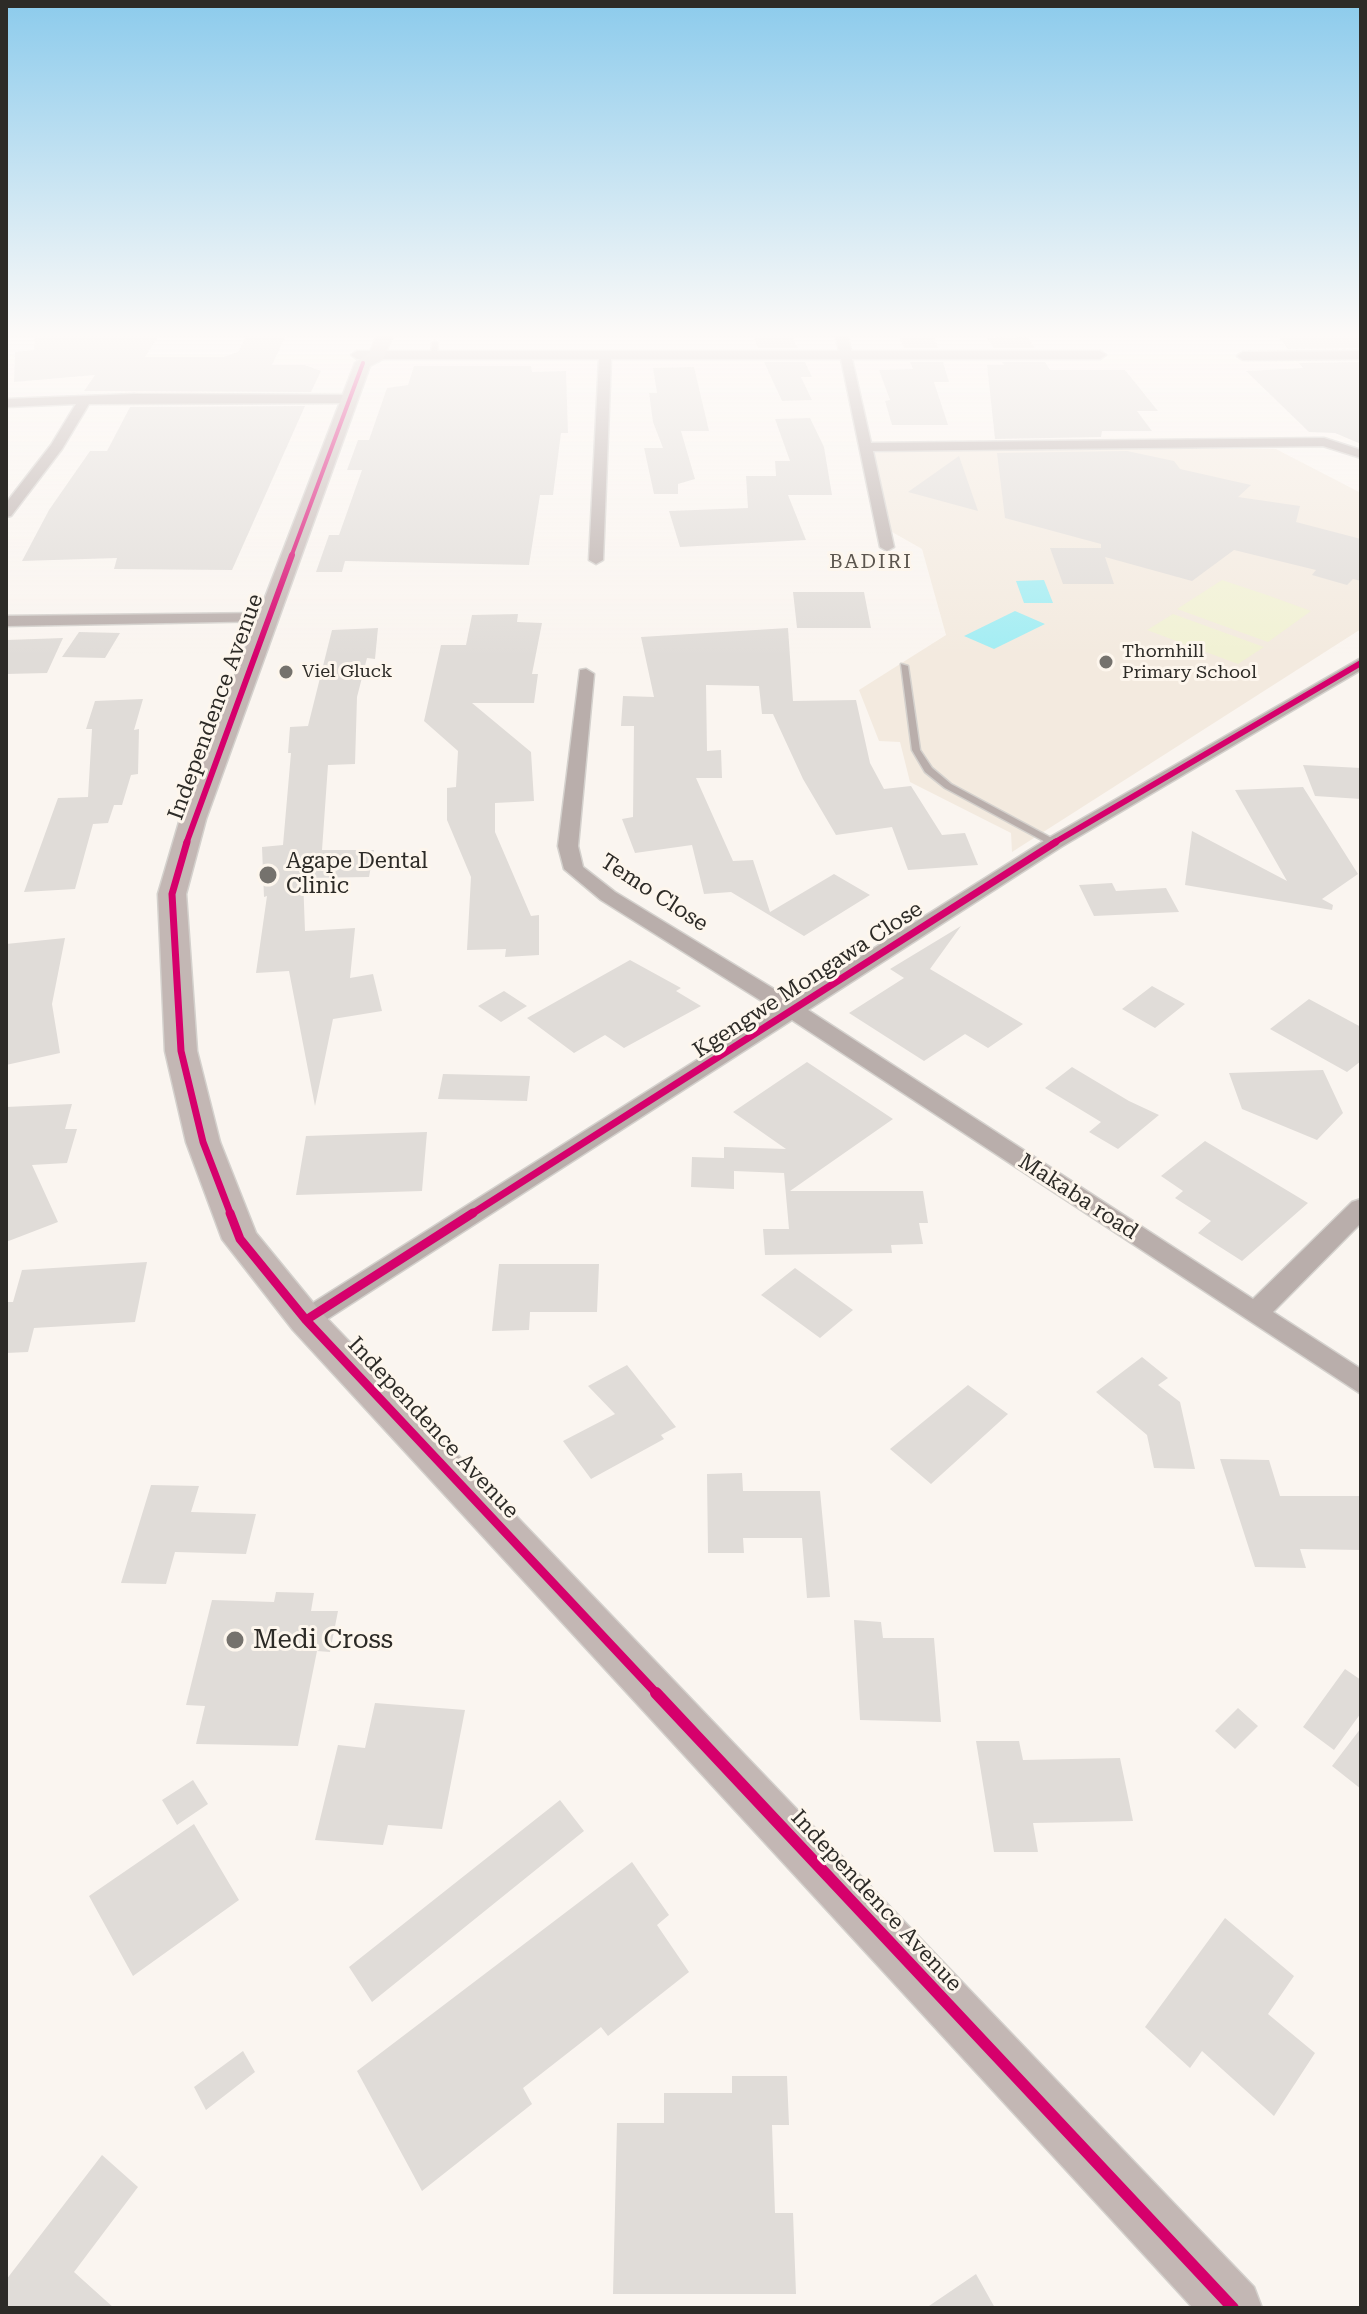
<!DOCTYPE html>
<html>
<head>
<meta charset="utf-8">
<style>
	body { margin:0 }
	#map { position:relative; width:1367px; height:2314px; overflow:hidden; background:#faf5f0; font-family:"Roboto Serif",serif }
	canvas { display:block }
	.frame { position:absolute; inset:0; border:8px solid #2d2b27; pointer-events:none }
</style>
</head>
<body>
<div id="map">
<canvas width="1367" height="2314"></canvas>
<div class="frame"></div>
</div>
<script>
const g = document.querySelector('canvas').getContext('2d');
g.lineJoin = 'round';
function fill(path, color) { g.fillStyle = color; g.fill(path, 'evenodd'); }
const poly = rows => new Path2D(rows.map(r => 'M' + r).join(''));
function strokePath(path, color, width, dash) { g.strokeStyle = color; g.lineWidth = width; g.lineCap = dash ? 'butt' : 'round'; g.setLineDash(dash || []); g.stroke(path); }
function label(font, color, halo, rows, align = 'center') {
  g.font = font + ' "Roboto Serif",serif'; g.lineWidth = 6; g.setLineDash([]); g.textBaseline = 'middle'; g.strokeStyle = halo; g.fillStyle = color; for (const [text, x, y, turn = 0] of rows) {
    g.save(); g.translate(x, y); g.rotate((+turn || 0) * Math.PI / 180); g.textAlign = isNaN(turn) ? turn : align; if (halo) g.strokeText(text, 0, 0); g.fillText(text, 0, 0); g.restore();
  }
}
fill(poly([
	[1183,441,1198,449,1276,449,1361,493,1361,629,1012,852,1011,833,910,782,900,742,879,741,859,690,946,635,922,549,878,524,861,453]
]), '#f3eadf');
fill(poly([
	[1222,580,1267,595,1311,611,1268,642,1177,609],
	[1173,614,1264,647,1238,664,1147,630]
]), '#f1f1d4');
fill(poly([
	[1044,580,1053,603,1024,603,1016,581],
	[1015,611,1045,624,994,649,964,636]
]), '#a2edf3');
fill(poly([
	[35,333,160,333,145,357,223,357,238,352,248,333,287,333,272,365,305,365,321,371,311,392,84,391,95,375,14,382,15,352,34,350],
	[898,333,933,333,938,348,904,348],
	[1276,333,1361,333,1361,348,1288,349],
	[1027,337,1035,348,994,348,987,338],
	[754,338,793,338,798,348,758,348],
	[764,362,805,362,812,377,801,377,812,400,782,401],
	[910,362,943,362,949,382,934,382,948,425,892,425,885,401,890,400,879,370,913,369],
	[1002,362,1045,362,1050,370,1125,370,1158,411,1137,411,1152,431,1102,431,1101,437,995,439,987,365,1004,365],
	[1361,362,1361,444,1335,433,1309,432,1246,371,1303,368,1299,363],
	[414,366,531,366,532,372,566,371,568,433,561,433,553,495,540,495,529,565,345,561,342,572,316,572,329,535,339,535,362,470,347,470,358,440,369,440,387,388,408,385],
	[694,367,709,431,681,431,695,479,678,484,678,494,654,494,644,448,663,448,653,422,649,393,657,393,653,368],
	[305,406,232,570,114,569,117,558,22,561,49,510,90,451,107,451,130,407],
	[810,418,824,447,832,495,788,495,806,540,680,547,669,511,748,508,746,476,776,476,775,461,790,461,775,419],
	[1127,451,1174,461,1180,469,1251,485,1238,497,1300,506,1296,522,1361,539,1361,581,1353,579,1347,585,1312,575,1316,570,1234,550,1192,581,1105,557,1114,584,1063,584,1050,548,1101,548,1101,544,1005,518,997,453],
	[959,456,978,511,908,492],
	[793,592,864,592,871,628,797,628],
	[518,614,517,622,542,623,532,674,538,674,534,703,472,703,531,752,534,801,495,803,495,832,531,916,539,915,539,955,505,957,506,949,467,950,471,877,447,820,447,788,456,787,458,751,424,721,441,645,466,645,472,615],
	[378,628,375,659,367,658,357,697,355,764,328,765,322,850,374,850,369,877,303,878,305,931,355,928,350,978,373,974,382,1011,333,1019,315,1106,289,971,256,973,267,896,264,897,262,847,283,845,291,753,288,753,290,727,308,726,332,630],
	[788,628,793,701,856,700,870,763,884,789,911,786,942,835,965,833,978,865,908,870,892,827,836,835,803,779,773,714,762,714,759,686,706,685,707,751,721,750,722,778,696,778,733,861,753,860,770,912,834,874,870,895,804,936,731,892,704,894,692,845,635,853,622,819,633,817,634,726,621,726,623,696,654,697,641,637],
	[79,632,120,633,105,658,62,657],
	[63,638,47,673,6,674,6,640],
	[143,699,134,730,139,729,138,774,131,775,122,805,114,805,108,823,93,824,75,889,24,892,58,798,88,797,92,729,86,729,95,701],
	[1303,765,1361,768,1361,799,1315,796],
	[1303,787,1358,874,1322,899,1333,905,1332,910,1185,885,1192,831,1287,881,1235,790],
	[1112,883,1116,891,1166,888,1179,912,1094,916,1079,885],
	[961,926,930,969,1023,1024,988,1048,965,1034,924,1061,849,1013,904,978,890,969],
	[65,938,52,1004,60,1053,6,1065,6,944],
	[630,960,681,988,676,991,701,1006,624,1048,605,1035,574,1053,527,1018],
	[1152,986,1185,1004,1155,1028,1122,1009],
	[504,991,527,1006,501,1022,478,1006],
	[1309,999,1361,1027,1361,1061,1347,1072,1270,1029],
	[807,1062,893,1119,790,1191,923,1191,928,1223,919,1223,923,1244,891,1245,892,1253,765,1255,763,1229,789,1229,784,1173,734,1171,734,1189,691,1187,692,1157,724,1158,724,1147,786,1149,733,1112],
	[1072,1067,1129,1101,1159,1115,1118,1149,1089,1132,1101,1122,1045,1088],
	[1323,1070,1343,1113,1317,1140,1242,1109,1229,1073],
	[443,1074,530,1076,527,1101,438,1099],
	[72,1104,65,1129,77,1129,67,1163,32,1165,58,1222,6,1242,6,1107],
	[427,1132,422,1191,296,1195,306,1136],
	[1205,1141,1308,1203,1242,1261,1198,1233,1211,1221,1175,1198,1183,1191,1161,1176],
	[147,1262,135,1322,34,1328,28,1352,6,1353,6,1302,13,1302,22,1270],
	[499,1264,599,1264,597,1312,530,1312,529,1330,492,1331],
	[795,1268,853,1310,820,1338,761,1295],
	[1142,1357,1168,1378,1158,1385,1180,1402,1195,1469,1154,1468,1147,1435,1096,1392],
	[627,1365,676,1427,661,1435,664,1439,591,1479,563,1441,615,1414,588,1386],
	[968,1385,1008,1414,931,1484,890,1449],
	[1220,1459,1269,1460,1280,1496,1361,1496,1361,1550,1300,1549,1306,1568,1255,1567],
	[742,1473,743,1491,820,1491,830,1597,807,1598,802,1538,743,1538,744,1553,708,1553,707,1474],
	[151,1485,199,1486,191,1512,256,1514,246,1554,175,1552,166,1584,121,1583],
	[276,1592,314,1593,311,1611,338,1611,330,1652,317,1651,298,1746,196,1744,205,1706,186,1705,212,1600,274,1602],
	[854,1620,881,1622,883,1638,934,1638,941,1722,860,1720],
	[1345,1669,1361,1680,1361,1713,1334,1750,1303,1727],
	[375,1703,465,1710,442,1829,388,1825,383,1845,315,1840,338,1745,365,1748],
	[1238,1708,1258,1726,1235,1749,1215,1731],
	[1361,1728,1361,1789,1332,1766],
	[976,1741,1019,1741,1023,1760,1120,1758,1133,1821,1033,1823,1038,1852,994,1852],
	[193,1780,208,1804,177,1825,162,1800],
	[560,1800,584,1831,372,2002,349,1967],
	[194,1824,239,1900,133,1976,89,1896],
	[632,1862,669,1915,657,1925,689,1972,608,2036,601,2027,523,2088,532,2104,422,2191,357,2071],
	[1225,1918,1294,1976,1268,2014,1315,2053,1274,2116,1202,2051,1190,2068,1145,2027],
	[243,2051,255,2072,206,2110,194,2087],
	[732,2076,787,2076,789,2125,772,2125,775,2213,793,2213,796,2294,613,2294,617,2123,664,2123,664,2093,732,2093],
	[102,2155,138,2187,74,2272,114,2308,6,2308,6,2280],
	[976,2274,995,2308,926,2308]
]), '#e0dcd8');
const lane = poly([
	[435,341,438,343,437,355,434,357,431,355,432,343,435,341],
	[901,664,908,666,920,750,932,768,951,784,1057,841,1057,845,1051,845,945,788,925,772,912,750,901,664]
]);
const street = poly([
	[835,333,847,333,851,351,1100,351,1106,355,1100,359,852,359,871,443,1324,438,1361,450,1361,458,1323,446,873,451,894,547,887,551,880,547,841,359,611,359,603,560,596,564,589,560,599,359,357,359,351,355,357,351,839,351,835,333],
	[1361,351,1361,359,1243,360,1237,356,1243,352,1361,351],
	[135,394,351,395,357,399,351,403,89,404,62,449,11,516,6,517,6,503,51,445,76,404,6,407,6,399,135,394],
	[266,613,272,615,272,621,6,626,6,616,266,613],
	[1361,658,1361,670,1061,847,808,1010,1253,1299,1352,1202,1361,1199,1361,1223,1273,1312,1361,1369,1361,1394,792,1020,315,1327,306,1330,297,1327,293,1320,297,1313,776,1010,601,900,564,869,558,846,580,670,586,669,594,674,578,846,583,867,615,892,792,1000,1047,839,1361,658]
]);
const secondary = poly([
	[378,333,394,333,383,359,370,366,206,819,186,894,197,1051,220,1142,256,1233,319,1310,1254,2287,1262,2308,1193,2308,293,1330,222,1239,186,1142,165,1051,158,894,180,819,355,363,370,352,378,333]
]);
strokePath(lane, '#d4d1cd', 3);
strokePath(street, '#d4d1cd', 3);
strokePath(secondary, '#d4d1cd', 3);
fill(lane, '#b9aeab');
fill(street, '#b9aeab');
fill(secondary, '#c3b7b4');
strokePath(poly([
	[291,557,363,363]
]), '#d6006c', 4);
strokePath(poly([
	[186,844,292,555],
	[1052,844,1361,663]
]), '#d6006c', 6);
strokePath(poly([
	[187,842,172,894,181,1051,203,1142,231,1215],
	[470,1215,1056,842]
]), '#d6006c', 7);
strokePath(poly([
	[230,1213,240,1239,306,1320,658,1695],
	[306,1320,473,1213]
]), '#d6006c', 9);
strokePath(poly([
	[656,1693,1233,2308]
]), '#d6006c', 12);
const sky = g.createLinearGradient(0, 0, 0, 657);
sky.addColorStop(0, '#8ccbec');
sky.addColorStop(0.51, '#fdfaf8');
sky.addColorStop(1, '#fdfaf800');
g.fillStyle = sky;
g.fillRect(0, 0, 1367, 657);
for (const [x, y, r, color] of [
	[1106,662,8,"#75726d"],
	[286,672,8,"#75726d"],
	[268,875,10,"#75726d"],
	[235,1640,10,"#75726d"]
]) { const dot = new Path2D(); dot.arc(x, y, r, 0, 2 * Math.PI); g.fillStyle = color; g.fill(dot); strokePath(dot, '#fdf6ed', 3); }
label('18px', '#2d2b27', '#fdf6ed', [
	["Thornhill",1122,652],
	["Primary School",1122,673],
	["Viel Gluck",302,672]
], 'left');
g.letterSpacing = '2px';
label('20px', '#5c564f', '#fdf6ed', [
	["BADIRI",871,562]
]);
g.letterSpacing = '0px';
label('22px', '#2d2b27', '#fdf6ed', [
	["Independence Avenue",216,707,-70],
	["Temo Close",654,893,33],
	["Kgengwe Mongawa Close",808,980,-33],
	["Makaba road",1078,1197,33],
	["Independence Avenue",433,1428,47],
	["Independence Avenue",876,1901,47]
]);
label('22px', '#2d2b27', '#fdf6ed', [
	["Agape Dental",286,862],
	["Clinic",286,887]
], 'left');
label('26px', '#2d2b27', '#fdf6ed', [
	["Medi Cross",253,1640]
], 'left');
</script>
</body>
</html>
